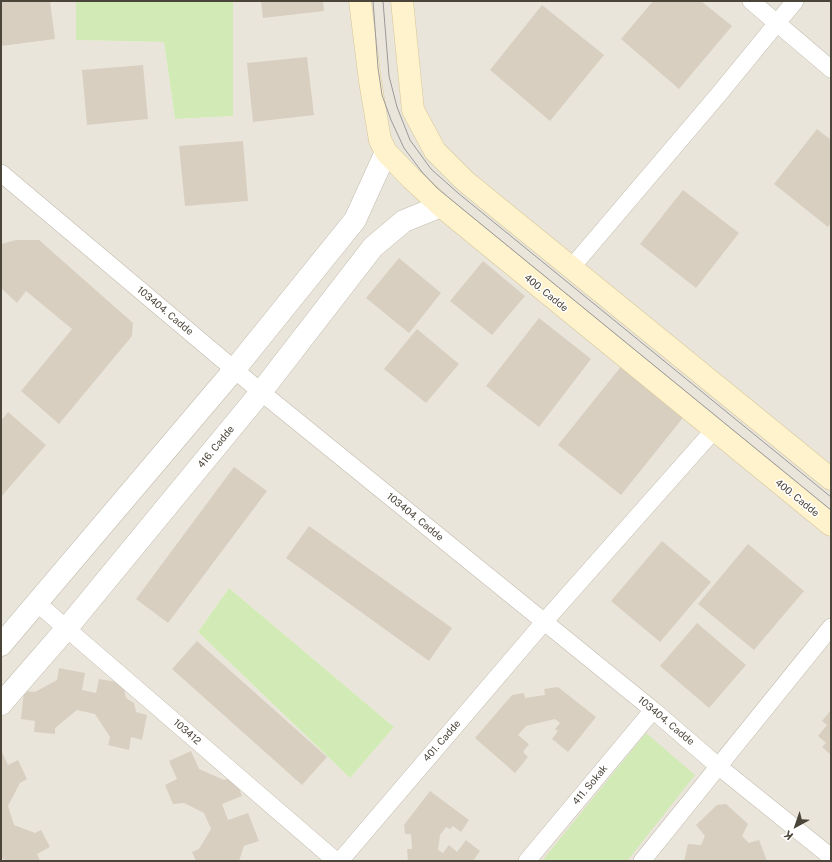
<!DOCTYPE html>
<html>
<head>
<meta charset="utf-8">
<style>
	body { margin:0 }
	#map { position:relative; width:832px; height:862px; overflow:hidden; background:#f6f3ec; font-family:"Public Sans",sans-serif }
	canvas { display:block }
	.frame { position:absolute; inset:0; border:2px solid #4b4439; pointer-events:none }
	.north { position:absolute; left:776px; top:806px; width:40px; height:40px; -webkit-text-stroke:3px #fff; paint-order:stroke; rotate:220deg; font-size:11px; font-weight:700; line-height:16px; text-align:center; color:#4b4439 }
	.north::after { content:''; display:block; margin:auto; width:14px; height:18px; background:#4b4439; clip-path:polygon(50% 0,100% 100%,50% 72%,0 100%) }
</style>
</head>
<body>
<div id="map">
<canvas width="832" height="862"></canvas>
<div class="frame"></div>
<div class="north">K</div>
</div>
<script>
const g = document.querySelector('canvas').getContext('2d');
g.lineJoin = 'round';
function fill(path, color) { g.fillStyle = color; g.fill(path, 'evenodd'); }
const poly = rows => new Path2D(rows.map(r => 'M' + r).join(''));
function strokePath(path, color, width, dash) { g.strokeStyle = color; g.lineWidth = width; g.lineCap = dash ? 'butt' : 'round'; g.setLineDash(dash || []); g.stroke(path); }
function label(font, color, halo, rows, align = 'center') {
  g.font = font + ' "Public Sans",sans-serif'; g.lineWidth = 3; g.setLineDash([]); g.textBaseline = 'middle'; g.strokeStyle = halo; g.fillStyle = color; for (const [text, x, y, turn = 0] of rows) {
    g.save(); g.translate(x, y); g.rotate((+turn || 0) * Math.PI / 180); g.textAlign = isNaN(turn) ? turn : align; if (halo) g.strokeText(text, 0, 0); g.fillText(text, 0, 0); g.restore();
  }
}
fill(poly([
	[1,1,76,1,76,40,164,42,175,119,233,116,233,1,831,1,831,861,1,861],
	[229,588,394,727,350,778,198,632]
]), '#eae5da');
fill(poly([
	[76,1,233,1,233,116,175,119,164,42,76,40],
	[229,588,394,727,350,778,198,632],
	[646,733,695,775,627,861,542,861]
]), '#d2eab5');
fill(poly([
	[1,1,50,1,55,39,1,46],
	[261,1,323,1,324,11,263,18],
	[653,1,701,1,732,26,679,89,621,39],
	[542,5,604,55,550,121,490,70],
	[307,57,314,115,253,122,247,63],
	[143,65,148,119,87,125,82,70],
	[817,129,831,140,831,223,828,227,774,184],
	[243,141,248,201,185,206,179,146],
	[683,190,739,233,696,288,640,244],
	[16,240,39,240,133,323,132,336,59,424,21,391,72,329,26,291,17,303,1,288,1,244],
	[399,258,441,293,409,333,366,298],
	[483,261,525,296,492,335,450,301],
	[539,318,591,359,539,427,486,386],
	[417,329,459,364,426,403,384,369],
	[623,364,686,414,621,495,558,445],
	[8,412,46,445,1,497,1,421],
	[234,467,267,491,168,623,136,599],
	[309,526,452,628,429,661,286,558],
	[662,541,711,582,660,642,611,601],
	[748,544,804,591,754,650,698,604],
	[697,623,746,665,709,708,660,666],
	[197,641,327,757,302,785,172,669],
	[59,668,85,673,82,690,96,693,99,679,123,683,126,698,134,703,136,712,147,715,142,740,131,737,129,750,108,745,110,737,95,714,77,710,55,728,55,734,34,732,35,721,21,719,24,691,35,692,57,680],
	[558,687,596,717,568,752,552,739,558,731,555,729,560,723,555,719,526,726,518,735,529,744,523,752,528,757,515,773,475,738,512,695,524,693,525,698,545,695,544,689],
	[831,710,831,755,822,747,826,743,818,736,827,725,822,721],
	[1,750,8,765,18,760,27,779,20,783,8,806,14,825,35,833,41,830,50,847,37,854,40,861,8,861,1,858],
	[191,751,199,769,224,780,234,776,242,796,222,804,228,820,248,813,259,841,244,846,239,861,196,861,192,852,199,849,211,829,204,813,184,803,173,804,165,785,177,779,169,761],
	[430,791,469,820,461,832,453,826,450,829,446,827,440,835,438,850,443,853,449,845,457,852,466,840,480,851,473,861,408,861,407,849,412,849,411,834,405,834,404,825],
	[726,804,748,824,742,836,749,843,759,840,767,861,684,861,688,844,701,845,705,836,696,825,717,805]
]), '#d8cfc1');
const minor = poly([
	[751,1,831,69],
	[1,173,261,392,653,710,718,766,831,857],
	[571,268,719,94,795,1],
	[37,603,336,861],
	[340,861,544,622,714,430],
	[527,861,653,710],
	[642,861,831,627]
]);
const tertiary = poly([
	[1,645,234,370,355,220,386,152],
	[1,704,67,628,261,392,373,247,404,221,441,206]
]);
const secondary = poly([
	[360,1,370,81,380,140,386,152,412,179,441,206,831,525],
	[402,1,413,110,435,151,465,181,831,479]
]);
strokePath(minor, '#c2bbae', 18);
strokePath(tertiary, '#c2bbae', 23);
strokePath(secondary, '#d6c79b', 23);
strokePath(minor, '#fff', 17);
strokePath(tertiary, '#fff', 22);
strokePath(secondary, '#fff3cd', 22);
strokePath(poly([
	[373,1,378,68,382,95,391,120,404,148,422,172,437,188,465,211,831,510],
	[383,1,389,76,397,107,410,140,431,169,458,193,831,497]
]), '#9a9a9a', 1);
label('10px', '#4b4439', '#fff', [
	["400. Cadde",546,293,39],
	["103404. Cadde",165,311,40],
	["416. Cadde",216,447,-51],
	["400. Cadde",797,498,39],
	["103404. Cadde",415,517,39],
	["103404. Cadde",666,721,40],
	["103412",187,732,41],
	["401. Cadde",442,741,-49],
	["411. Sokak",590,785,-50]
]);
</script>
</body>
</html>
